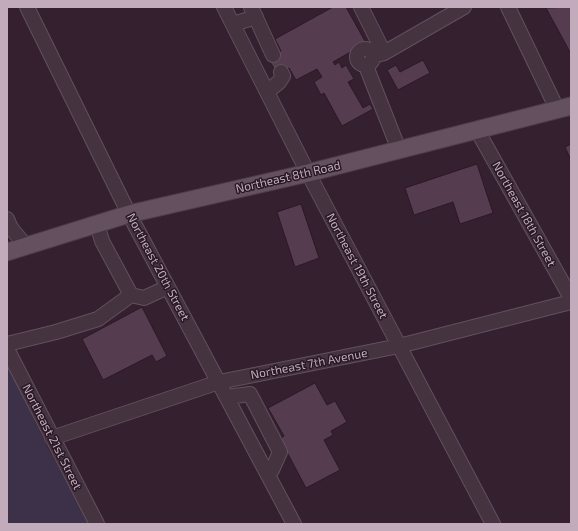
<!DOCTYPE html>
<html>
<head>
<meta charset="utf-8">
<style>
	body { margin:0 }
	#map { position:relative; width:578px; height:531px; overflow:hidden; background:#34202f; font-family:"Exo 2",sans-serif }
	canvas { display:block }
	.frame { position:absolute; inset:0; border:8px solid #c2acbc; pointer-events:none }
</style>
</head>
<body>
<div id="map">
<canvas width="578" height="531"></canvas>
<div class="frame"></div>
</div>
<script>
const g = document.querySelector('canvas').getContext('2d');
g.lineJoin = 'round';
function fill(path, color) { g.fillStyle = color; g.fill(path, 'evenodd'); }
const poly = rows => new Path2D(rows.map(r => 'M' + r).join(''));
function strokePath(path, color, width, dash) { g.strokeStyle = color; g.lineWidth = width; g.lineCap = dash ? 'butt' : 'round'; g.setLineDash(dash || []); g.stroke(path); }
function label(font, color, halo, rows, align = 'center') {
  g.font = font + ' "Exo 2",sans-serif'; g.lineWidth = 3; g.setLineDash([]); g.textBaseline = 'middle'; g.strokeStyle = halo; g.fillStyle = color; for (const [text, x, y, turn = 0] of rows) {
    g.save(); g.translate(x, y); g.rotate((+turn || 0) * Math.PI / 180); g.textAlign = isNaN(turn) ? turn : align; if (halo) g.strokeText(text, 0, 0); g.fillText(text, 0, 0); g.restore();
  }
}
fill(poly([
	[7,364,47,446,89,524,7,524]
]), '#3d3149');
const building = poly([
	[333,7,346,7,366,43,333,62,335,65,339,62,342,68,346,65,354,79,348,82,363,108,370,104,373,109,342,126,324,93,321,95,314,82,322,77,317,69,296,80,289,68,277,74,268,58,281,51,275,39,333,7],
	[571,7,571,54,546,8,571,7],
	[423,60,430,73,398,90,387,70,396,65,400,72,423,60],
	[571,144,571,160,565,147,571,144],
	[477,164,493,213,460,224,453,202,414,215,405,188,477,164],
	[301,204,319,258,295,267,277,212,301,204],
	[142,307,167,356,156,362,152,355,103,380,82,339,142,307],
	[315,383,327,405,335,401,347,422,331,431,333,435,324,440,340,470,306,488,280,439,284,436,268,408,315,383]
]);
fill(building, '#553c4f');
strokePath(building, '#2b1a27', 1);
const minor = poly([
	[27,7,129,214,294,524],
	[224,7,308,173,493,524],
	[251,7,273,55],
	[361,7,384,53],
	[508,7,557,109],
	[233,24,256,17],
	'357 57a8 8 0 1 1 16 0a8 8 0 1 1-16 0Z',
	[373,56,384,53,464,7],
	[366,66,399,150],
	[267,92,279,82,283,76,281,72],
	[477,130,571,298],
	[7,219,11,228,26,246],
	[97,224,102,241,131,295,144,298,168,287],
	[7,344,56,332,98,319,131,295],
	[7,349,97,524],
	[227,397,250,394,280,452,272,470,267,473],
	[52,438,219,382,399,346,571,302]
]);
const major = poly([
	[7,252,129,214,308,173,571,106]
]);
strokePath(minor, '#63505e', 16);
strokePath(major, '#4e3c49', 19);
strokePath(minor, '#453340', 14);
strokePath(major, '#655060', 17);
label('12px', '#c2acbc', '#291825', [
	["Northeast 8th Road",288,177,-13],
	["Northeast 18th Street",524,214,61],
	["Northeast 19th Street",357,266,62],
	["Northeast 20th Street",158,267,62],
	["Northeast 7th Avenue",309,364,-11],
	["Northeast 21st Street",52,437,63]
]);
</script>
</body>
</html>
